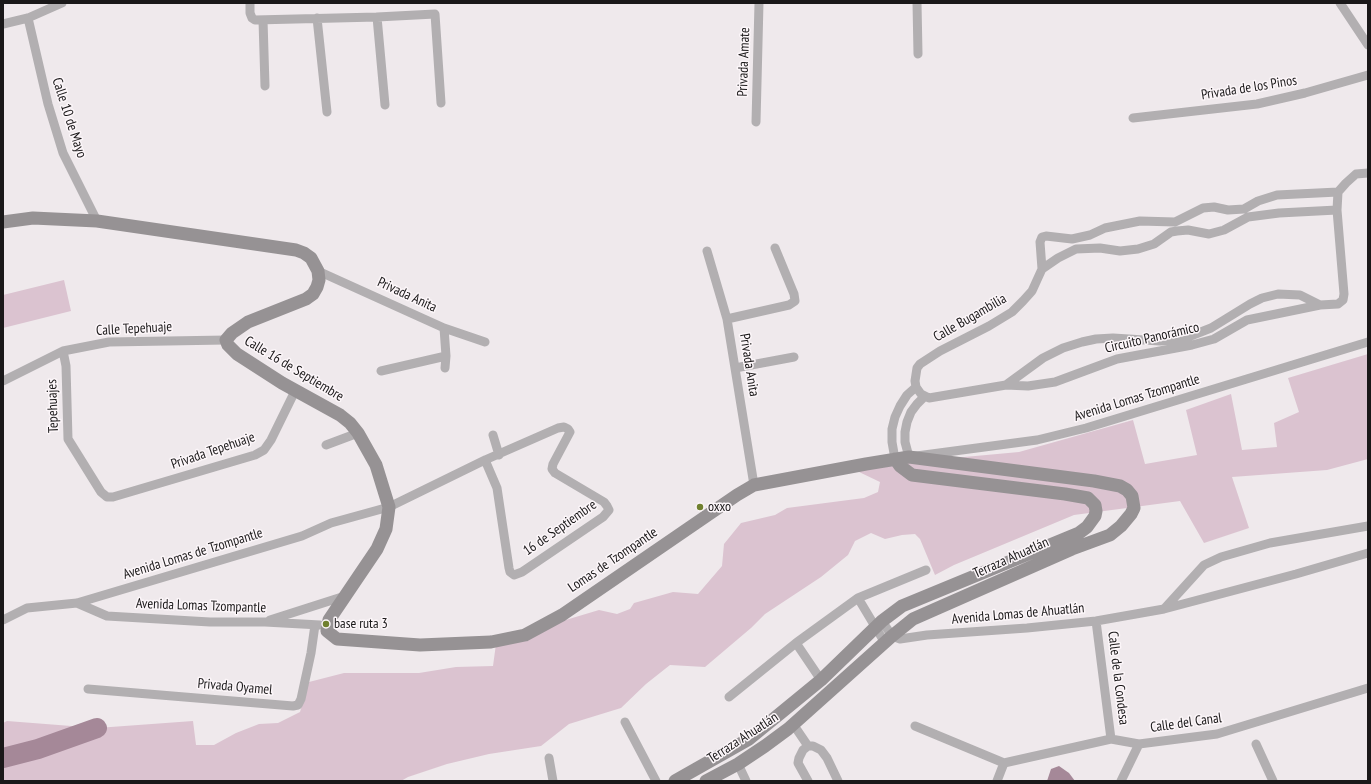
<!DOCTYPE html>
<html>
<head>
<meta charset="utf-8">
<style>
	body { margin:0 }
	#map { position:relative; width:1371px; height:784px; overflow:hidden; background:#efe9ec; font-family:"PT Sans Narrow",sans-serif }
	canvas { display:block }
	.frame { position:absolute; inset:0; border:4px solid #1a1819; pointer-events:none }
</style>
</head>
<body>
<div id="map">
<canvas width="1371" height="784"></canvas>
<div class="frame"></div>
</div>
<script>
const g = document.querySelector('canvas').getContext('2d');
g.lineJoin = 'round';
function fill(path, color) { g.fillStyle = color; g.fill(path, 'evenodd'); }
const poly = rows => new Path2D(rows.map(r => 'M' + r).join(''));
function strokePath(path, color, width, dash) { g.strokeStyle = color; g.lineWidth = width; g.lineCap = dash ? 'butt' : 'round'; g.setLineDash(dash || []); g.stroke(path); }
function label(font, color, halo, rows, align = 'center') {
  g.font = font + ' "PT Sans Narrow",sans-serif'; g.lineWidth = 3; g.setLineDash([]); g.textBaseline = 'middle'; g.strokeStyle = halo; g.fillStyle = color; for (const [text, x, y, turn = 0] of rows) {
    g.save(); g.translate(x, y); g.rotate((+turn || 0) * Math.PI / 180); g.textAlign = isNaN(turn) ? turn : align; if (halo) g.strokeText(text, 0, 0); g.fillText(text, 0, 0); g.restore();
  }
}
fill(poly([
	[64,280,71,311,3,328,3,295],
	[1368,354,1368,459,1327,470,1232,477,1249,528,1204,543,1180,501,1074,515,954,565,935,575,920,539,915,534,902,535,885,539,871,533,855,541,848,555,821,577,765,614,751,628,705,667,670,665,646,684,621,708,569,724,541,746,489,754,447,764,408,777,401,781,3,781,3,723,7,721,97,728,193,721,196,745,214,745,236,733,259,724,278,723,300,712,309,682,344,673,419,673,456,667,493,666,496,644,559,622,599,610,617,614,630,609,634,603,673,592,698,594,722,566,724,544,741,523,775,515,787,508,864,498,878,492,880,482,857,471,877,465,1019,452,1133,420,1145,464,1197,455,1186,410,1231,394,1242,450,1277,447,1274,423,1299,412,1288,378]
]), '#dbc3d0');
fill(poly([
	[1059,766,1069,773,1075,781,1047,781,1051,769]
]), '#a58898');
strokePath(poly([
	[3,758,38,749,97,728]
]), '#a58898', 20);
strokePath(poly([
	[250,3,250,13,252,18,255,20,377,17,435,14,441,103],
	[917,3,918,54],
	[1340,3,1368,45],
	[377,17,385,105],
	[28,18,48,104,63,153,97,221],
	[317,18,327,112],
	[263,20,265,86],
	[3,24,28,18,62,3],
	[1133,118,1257,104,1305,93,1368,75],
	[756,122,759,3],
	[1338,192,1346,183,1356,174,1368,173],
	[707,251,727,319,754,485],
	[1042,269,1058,258,1076,249,1100,248,1120,251,1138,249,1154,244,1171,232,1177,231,1188,230,1209,234,1224,230,1248,217,1279,213,1337,210],
	[318,271,444,328,485,342],
	[1320,305,1300,295,1278,294,1262,298,1250,304,1211,328,1183,339,1160,341,1113,338,1096,339,1082,342,1063,348,1043,358,1006,385,929,398,921,394,916,387,915,381,917,368,920,364,940,351,989,326,1012,312,1023,301,1032,291,1042,269,1040,242,1042,237,1046,236,1072,239,1090,235,1105,228,1140,221,1175,222,1203,208,1214,207,1228,210,1244,209,1258,201,1277,195,1338,192],
	[727,319,789,305,795,301,794,294,775,248],
	[444,328,446,356,445,368],
	[63,351,66,366,68,439,101,492,107,497,113,497,255,455,264,450,271,440,296,389],
	[735,368,794,357],
	[381,371,446,356],
	[3,381,63,351,109,342,226,340],
	[1006,385,1028,386,1055,382,1117,359,1192,345,1214,339,1247,320,1320,305,1338,304,1343,300,1344,294,1337,210,1338,192],
	[924,397,917,404,911,412,907,422,905,432,905,442,909,457,1037,440,1086,428,1368,342],
	[493,435,499,455],
	[326,445,358,433],
	[895,459,892,442,892,429,895,417,900,406,907,395,916,387],
	[858,598,885,643],
	[77,603,107,616,210,622,265,622,320,625],
	[1164,609,1204,565,1221,557,1270,543,1368,526],
	[3,620,27,608,77,603,302,536,331,523,389,507,485,460,558,428,564,427,568,429,570,432,553,464,552,469,555,473,604,502,607,506,609,510,603,517,522,572,514,575,510,572,509,568,497,488,485,460],
	[270,620,345,596],
	[882,621,892,636,900,639,927,635,1027,628,1096,621,1164,609,1296,574,1368,553],
	[1096,621,1111,739],
	[796,643,821,680],
	[88,689,293,706,298,705,301,699,311,653,315,625],
	[729,697,796,643,858,598,926,570],
	[625,722,656,781],
	[793,724,808,746],
	[915,726,1004,763],
	[1256,744,1273,781],
	[549,758,553,781],
	[1004,763,1111,739,1139,744,1217,734,1368,688],
	[738,764,746,781],
	[808,781,798,763,799,758,803,750,808,746,813,746,821,750,827,758,838,781],
	[997,781,1004,763],
	[1121,781,1139,744]
]), '#b2afb1', 9);
strokePath(poly([
	[3,222,33,218,97,221,296,250,304,253,311,258,318,271,319,280,317,287,313,294,306,299,248,322,232,333,226,340,228,345,237,354,282,383,340,415,350,423,358,433,376,465,389,507,386,529,377,549,329,620,327,631,337,639,420,645,491,642,525,635,562,615,737,495,754,485,866,464,909,457,1094,481,1120,486,1127,490,1132,496,1134,508,1131,514,1121,526,1110,535,1072,549,913,619,892,636,788,729,765,746,738,764,706,781],
	[675,781,749,739,821,680,882,621,902,606,1079,533,1087,527,1095,516,1096,511,1095,505,1088,498,1065,494,912,475,900,466,895,459]
]), '#969294', 13);
for (const [x, y, r, color] of [
	[700,507,4,"#70802f"],
	[326,624,4,"#70802f"]
]) { const dot = new Path2D(); dot.arc(x, y, r, 0, 2 * Math.PI); g.fillStyle = color; g.fill(dot); strokePath(dot, '#fcf6f9', 1.5); }
label('14px', '#1a1819', '#fcf6f9', [
	["Privada Amate",744,62,-88],
	["Privada de los Pinos",1249,88,-9],
	["Calle 10 de Mayo",69,118,72],
	["Privada Anita",407,295,25],
	["Calle Bugambilia",970,318,-30],
	["Calle Tepehuaje",134,329,-3],
	["Circuito Panorámico",1152,338,-13],
	["Privada Anita",749,365,81],
	["Calle 16 de Septiembre",294,369,31],
	["Avenida Lomas Tzompantle",1137,398,-17],
	["Tepehuajes",53,406,-92],
	["Privada Tepehuaje",213,451,-19],
	["16 de Septiembre",560,528,-35],
	["Avenida Lomas de Tzompantle",193,554,-17],
	["Terraza Ahuatlán",1011,558,-24],
	["Lomas de Tzompantle",613,560,-34],
	["Avenida Lomas Tzompantle",201,606,2],
	["Avenida Lomas de Ahuatlán",1018,614,-5],
	["Calle de la Condesa",1118,678,83],
	["Privada Oyamel",235,687,5],
	["Calle del Canal",1186,723,-8],
	["Terraza Ahuatlán",743,738,-33]
]);
label('14px', '#1a1819', '#fcf6f9', [
	["oxxo",708,507],
	["base ruta 3",334,624]
], 'left');
</script>
</body>
</html>
